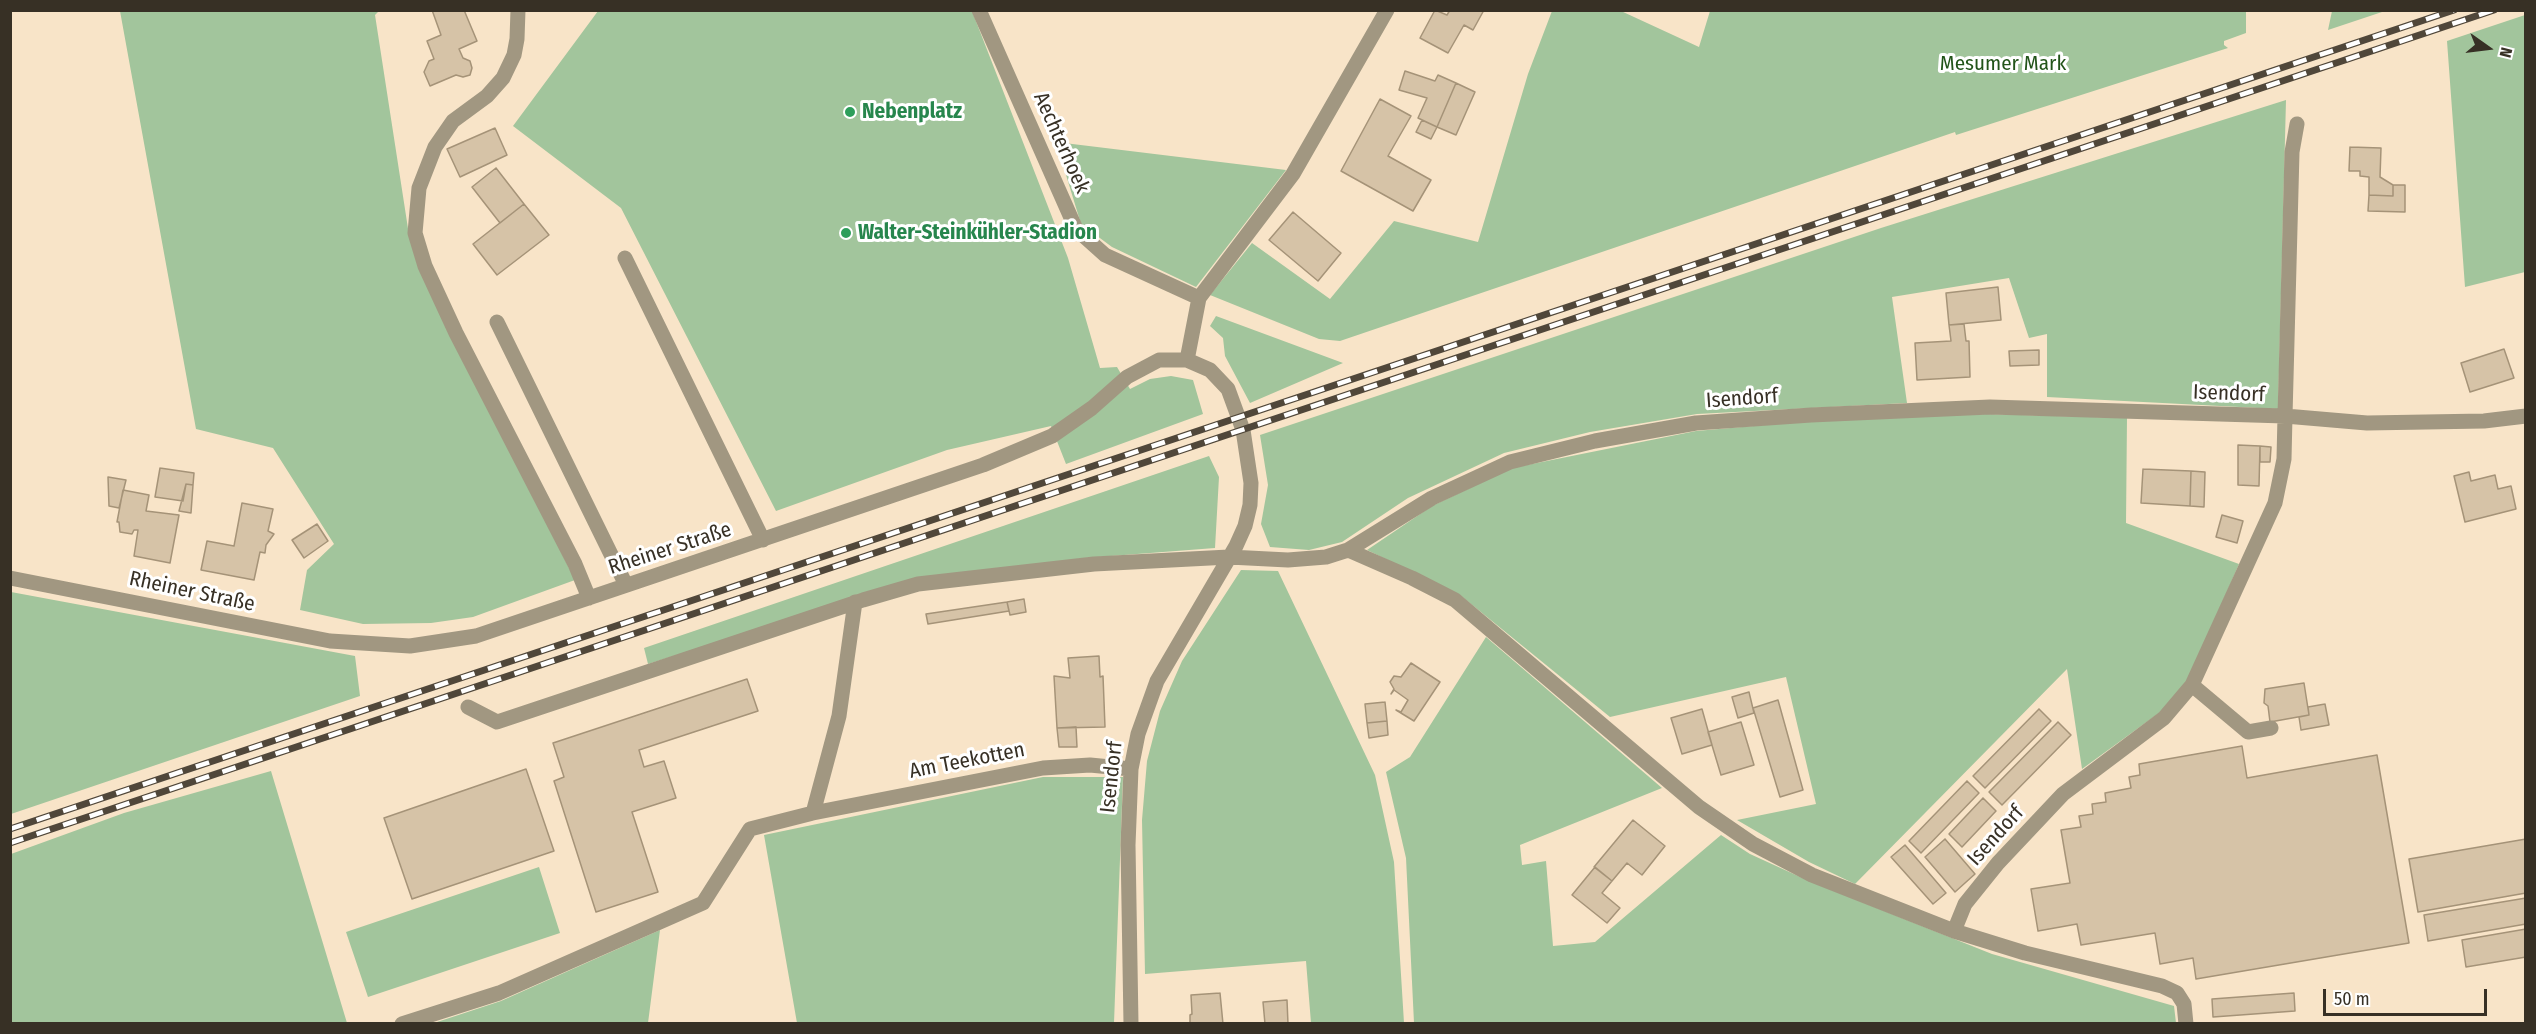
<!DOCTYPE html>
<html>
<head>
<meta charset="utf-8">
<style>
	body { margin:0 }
	#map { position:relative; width:2536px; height:1034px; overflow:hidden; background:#f8e4c8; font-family:"Fira Sans Condensed",sans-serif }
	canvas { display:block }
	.frame { position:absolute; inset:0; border:12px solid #373025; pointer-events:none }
	.north { position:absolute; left:2458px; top:18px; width:60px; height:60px; -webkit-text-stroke:4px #fff; paint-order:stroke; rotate:104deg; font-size:16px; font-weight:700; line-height:24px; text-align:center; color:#373025 }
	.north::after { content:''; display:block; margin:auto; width:21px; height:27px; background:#373025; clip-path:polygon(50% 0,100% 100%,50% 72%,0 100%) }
	.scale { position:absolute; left:2323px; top:989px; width:164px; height:27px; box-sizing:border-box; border:3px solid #373025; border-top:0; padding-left:8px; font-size:18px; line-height:21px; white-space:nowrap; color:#373025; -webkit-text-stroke:4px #fff; paint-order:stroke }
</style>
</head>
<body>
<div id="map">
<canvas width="2536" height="1034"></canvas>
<div class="frame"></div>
<div class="north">N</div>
<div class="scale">50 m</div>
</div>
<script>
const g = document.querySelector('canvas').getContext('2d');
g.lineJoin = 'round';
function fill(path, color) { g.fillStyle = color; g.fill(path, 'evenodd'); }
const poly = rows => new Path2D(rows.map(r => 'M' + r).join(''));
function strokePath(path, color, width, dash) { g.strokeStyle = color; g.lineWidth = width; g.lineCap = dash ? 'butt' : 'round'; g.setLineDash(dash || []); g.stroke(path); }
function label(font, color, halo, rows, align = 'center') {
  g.font = font + ' "Fira Sans Condensed",sans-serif'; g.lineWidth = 6; g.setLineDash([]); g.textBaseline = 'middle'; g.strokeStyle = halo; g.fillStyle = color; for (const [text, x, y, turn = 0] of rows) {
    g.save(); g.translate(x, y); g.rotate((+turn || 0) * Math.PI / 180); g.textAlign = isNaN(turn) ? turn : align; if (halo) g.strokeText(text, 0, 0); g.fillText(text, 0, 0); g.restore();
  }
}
fill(poly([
	[120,11,379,11,375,15,409,235,419,265,575,580,473,617,431,623,363,624,300,610,307,570,334,544,273,448,196,429],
	[598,11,972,11,1068,258,1100,368,1117,367,1130,389,1150,379,1171,376,1193,380,1203,414,1066,464,1051,426,947,450,776,511,621,208,513,126],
	[1552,11,1621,11,1699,47,1710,11,2246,11,2246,33,2224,41,2224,45,2228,48,1956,135,1955,132,1340,341,1319,339,1210,295,1252,243,1330,299,1394,221,1478,242,1528,74],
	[2332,11,2332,10,2385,11,2328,30],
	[2525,15,2525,272,2465,287,2447,41],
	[2286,100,2278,409,2047,397,2047,334,2029,338,2009,278,1892,297,1907,403,1697,414,1590,432,1504,453,1408,498,1342,542,1309,550,1270,547,1261,524,1268,485,1260,435,1881,228],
	[1056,142,1286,170,1196,287,1112,247,1081,224],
	[1216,316,1343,363,1250,403,1225,356,1223,338,1210,326],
	[1986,414,2127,418,2126,523,2239,564,2187,684,2159,713,2082,769,2067,669,1855,884,1809,862,1737,820,1816,804,1786,677,1610,717,1460,595,1367,550,1432,506,1512,468,1696,431,1811,421],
	[1209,456,1219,477,1215,548,1085,558,915,580,648,664,644,648],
	[1241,570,1278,571,1375,775,1394,862,1404,1023,1311,1023,1306,961,1145,974,1142,820,1147,761,1160,711,1182,661],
	[11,592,355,656,360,696,11,814],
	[1486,637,1662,788,1520,845,1522,865,1546,861,1553,946,1595,942,1721,835,1750,854,1809,881,1992,954,2174,1006,2176,1023,1414,1023,1406,858,1386,772,1410,757],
	[271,771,347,1023,11,1023,11,854,124,813],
	[1043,777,1123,777,1114,1023,797,1023,764,835],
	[539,867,560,933,368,997,346,932],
	[660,930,648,1023,431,1024,501,1001]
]), '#a2c59c');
const building = poly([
	[432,10,464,10,477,41,459,49,463,58,470,61,472,68,470,75,463,77,456,75,430,86,424,72,429,61,434,59,427,41,441,35,432,10],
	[1435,10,1447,15,1450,10,1484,10,1473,30,1464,25,1448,53,1420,38,1435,10],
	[1405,71,1435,81,1438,75,1456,83,1437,127,1418,118,1427,98,1399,90,1405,71],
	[1456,83,1475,92,1456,135,1437,127,1456,83],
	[1380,99,1411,116,1388,156,1431,180,1413,211,1341,171,1380,99],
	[1422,120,1437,127,1431,139,1416,132,1422,120],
	[495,128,507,155,460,177,447,149,495,128],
	[2350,147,2381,148,2380,177,2393,185,2393,196,2369,195,2369,177,2360,176,2360,171,2349,171,2350,147],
	[496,168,524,204,500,223,472,187,496,168],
	[2393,185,2405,185,2405,212,2368,211,2369,195,2393,196,2393,185],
	[524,204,549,235,497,275,473,244,524,204],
	[1293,212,1341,253,1318,281,1269,240,1293,212],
	[1998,287,2001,320,1949,325,1946,293,1998,287],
	[1964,324,1966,341,1969,341,1970,377,1917,380,1915,343,1951,341,1949,325,1964,324],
	[2504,349,2514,378,2470,392,2461,363,2504,349],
	[2039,350,2039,365,2010,366,2009,351,2039,350],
	[2238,445,2260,446,2259,486,2238,485,2238,445],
	[2260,446,2271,447,2270,462,2260,462,2260,446],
	[160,468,194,473,193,485,186,484,183,501,155,497,160,468],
	[2143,469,2191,471,2190,506,2141,503,2143,469],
	[2191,471,2205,472,2204,507,2190,506,2191,471],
	[2469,472,2471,481,2495,475,2498,489,2511,486,2516,509,2465,522,2454,476,2469,472],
	[108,477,126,480,119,508,109,506,108,477],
	[186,484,193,485,191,513,179,511,186,484],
	[123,490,149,495,146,511,179,515,170,563,134,556,138,530,134,530,132,534,120,532,119,522,117,522,123,490],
	[242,503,273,509,268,531,274,534,266,545,265,553,260,552,254,580,201,570,207,541,234,546,242,503],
	[2222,515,2243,521,2237,543,2216,537,2222,515],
	[317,524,328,541,304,558,292,540,317,524],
	[1024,599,1026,612,1010,615,1007,602,1024,599],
	[1007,602,1009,611,928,624,926,614,1007,602],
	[1099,656,1100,677,1103,676,1105,727,1057,728,1054,676,1070,678,1068,658,1099,656],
	[1411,663,1440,682,1414,721,1396,710,1401,712,1408,700,1394,690,1391,694,1394,689,1390,682,1394,676,1401,677,1411,663],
	[747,679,758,711,639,750,644,767,664,761,676,798,632,812,658,892,596,912,554,781,564,777,553,743,747,679],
	[2304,683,2309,715,2270,722,2268,706,2264,703,2265,689,2304,683],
	[1749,692,1754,713,1738,718,1732,697,1749,692],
	[1778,700,1803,790,1780,797,1753,708,1778,700],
	[1385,702,1387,721,1367,723,1365,704,1385,702],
	[2325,704,2329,725,2301,730,2299,717,2309,715,2308,707,2325,704],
	[1702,709,1712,745,1682,754,1671,718,1702,709],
	[2039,709,2051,721,1985,788,1973,776,2039,709],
	[1387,721,1388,735,1369,738,1367,723,1387,721],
	[1741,722,1754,765,1721,775,1708,732,1741,722],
	[2058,722,2071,735,2002,805,1989,792,2058,722],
	[1076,727,1077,747,1059,747,1057,728,1076,727],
	[2242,746,2247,778,2377,755,2409,943,2196,979,2193,958,2160,964,2155,933,2081,945,2077,924,2038,931,2031,889,2070,883,2061,830,2081,827,2079,816,2093,814,2092,804,2106,802,2105,793,2131,788,2129,777,2140,775,2139,764,2242,746],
	[526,769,554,851,412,899,384,818,526,769],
	[1967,781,1979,793,1921,853,1909,841,1967,781],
	[1983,798,1996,811,1962,847,1949,834,1983,798],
	[1633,820,1665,846,1642,875,1627,863,1612,881,1594,867,1633,820],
	[1945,839,1975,874,1955,892,1925,857,1945,839],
	[2526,839,2526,893,2418,912,2409,859,2526,839],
	[1905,845,1946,893,1933,904,1891,857,1905,845],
	[1595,867,1612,881,1602,893,1620,908,1607,923,1572,895,1595,867],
	[2526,898,2526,924,2428,941,2424,915,2526,898],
	[2526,929,2526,957,2466,967,2462,940,2526,929],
	[1220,993,1223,1024,1190,1024,1190,1015,1192,1014,1191,995,1220,993],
	[2294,993,2295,1011,2213,1017,2212,999,2294,993],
	[1287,1000,1288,1024,1265,1024,1263,1002,1287,1000]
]);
fill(building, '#d6c3a7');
strokePath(building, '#a59378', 1.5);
strokePath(poly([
	[518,10,517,39,514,55,503,78,487,96,453,121,435,147,419,188,415,233,425,266,456,333,575,564,589,598],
	[979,10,1076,229,1105,255,1199,298],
	[625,258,763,540],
	[497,322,626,585],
	[1187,360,1199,298,1293,174,1387,10],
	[1348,550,1412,578,1455,600,1699,807,1753,844,1812,875,1954,931,2025,953,2162,986,2177,993,2184,1004,2186,1024],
	[10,578,330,641,410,646,476,636,983,465,1052,436,1092,408,1127,377,1159,360,1187,360,1210,370,1228,389,1243,430,1251,483,1250,505,1245,526,1236,546,1157,681,1138,734,1131,769,1128,845,1131,1024],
	[2192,685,2248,732,2271,728],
	[468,707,497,722,863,600,918,584,1094,564,1229,557,1288,560,1326,557,1348,550,1432,498,1510,462,1595,441,1696,423,1811,415,1990,407,2285,416,2292,152,2297,124],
	[813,813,839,716,855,602],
	[1954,931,1965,904,1998,863,2063,794,2164,718,2192,685,2275,503,2284,459,2285,416,2367,423,2484,421,2526,416],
	[402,1024,499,993,703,903,750,829,813,813,1043,768,1090,765,1131,769]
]), '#a19781', 15);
const rail = poly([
	[10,829,2454,10],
	[10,843,2494,10]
]);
strokePath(rail, '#50473a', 7);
strokePath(rail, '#fff', 4.5, [14]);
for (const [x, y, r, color] of [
	[850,112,6,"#2e9e5b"],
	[846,233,6,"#2e9e5b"]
]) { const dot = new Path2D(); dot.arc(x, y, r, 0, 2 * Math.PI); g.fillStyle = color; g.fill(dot); strokePath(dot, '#fff', 2); }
label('21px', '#225419', '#fff', [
	["Mesumer Mark",2003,64]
]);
label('bold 21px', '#27864d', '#fff', [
	["Nebenplatz",862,112],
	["Walter-Steinkühler-Stadion",858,233]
], 'left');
label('21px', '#373025', '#fff', [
	["Aechterhoek",1061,143,66],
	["Isendorf",2229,394,2],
	["Isendorf",1742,399,-4],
	["Rheiner Straße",670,549,-18],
	["Rheiner Straße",192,592,12],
	["Am Teekotten",967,761,-11],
	["Isendorf",1112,777,-84],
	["Isendorf",1996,836,-48]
]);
</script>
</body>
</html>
